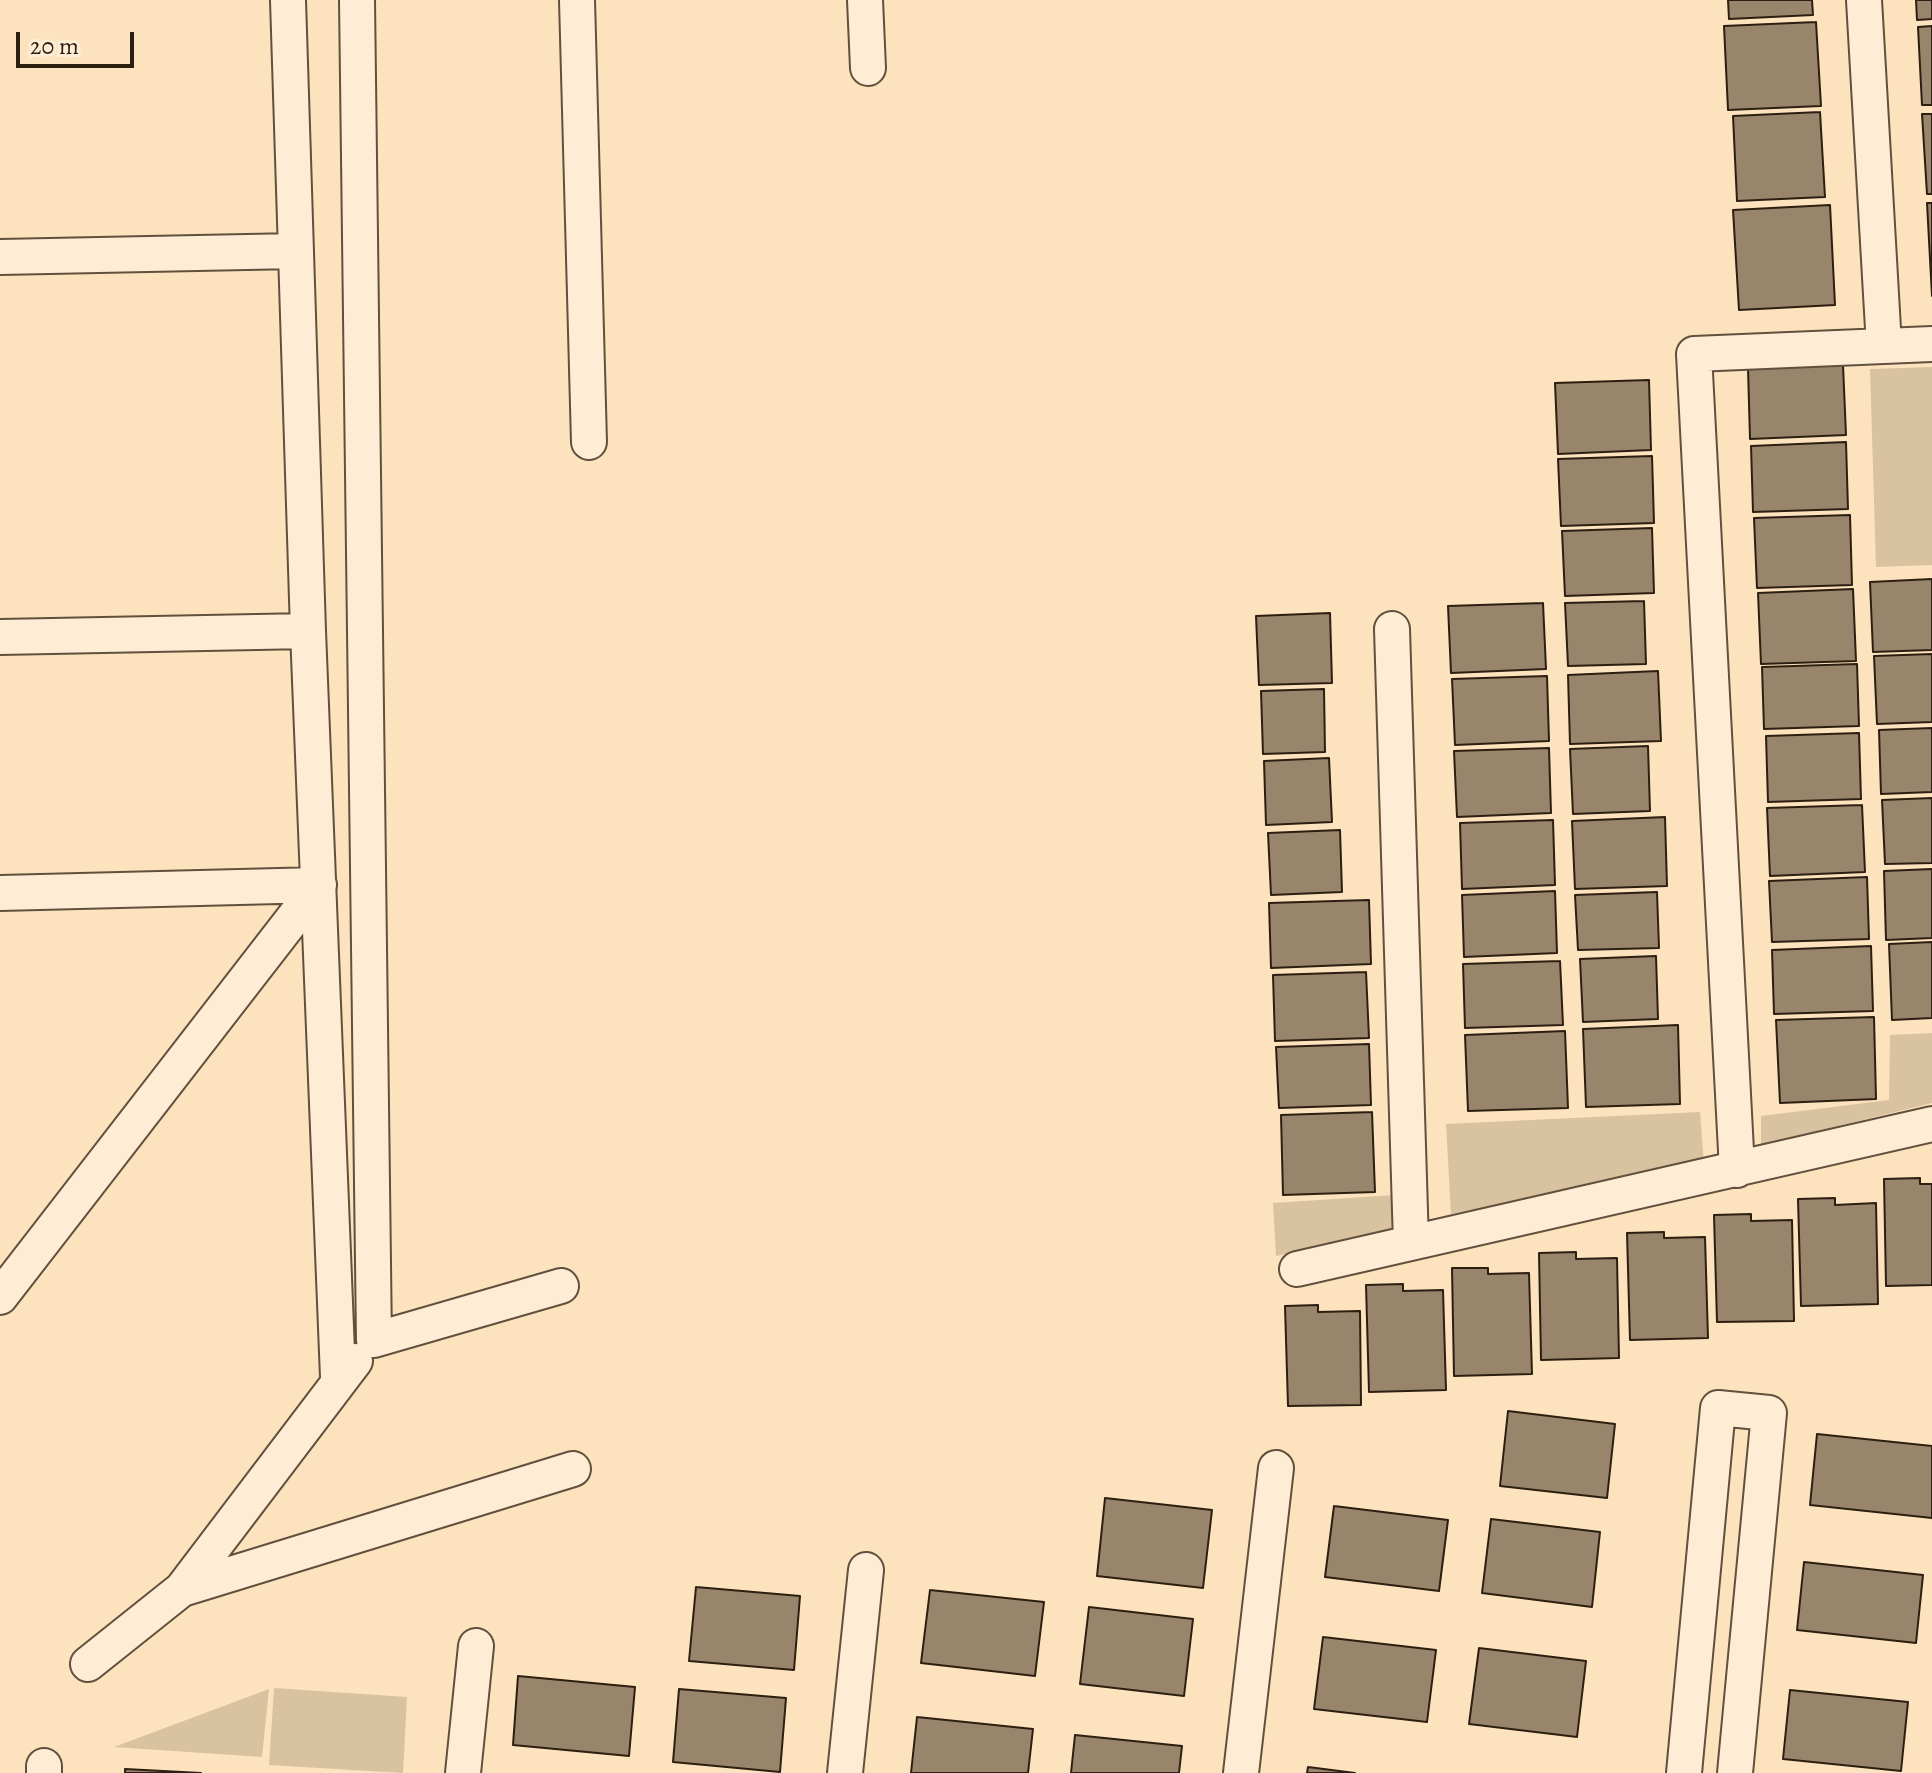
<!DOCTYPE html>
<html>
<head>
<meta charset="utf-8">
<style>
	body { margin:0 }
	#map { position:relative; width:1932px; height:1773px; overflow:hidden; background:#fde3bd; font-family:Alegreya,serif }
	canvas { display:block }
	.scale { position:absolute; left:16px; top:32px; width:118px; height:36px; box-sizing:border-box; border:4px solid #2c1f12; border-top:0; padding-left:10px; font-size:24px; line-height:28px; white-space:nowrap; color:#2c1f12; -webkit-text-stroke:6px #feedd4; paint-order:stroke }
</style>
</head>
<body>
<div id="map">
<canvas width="1932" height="1773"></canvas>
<div class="scale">20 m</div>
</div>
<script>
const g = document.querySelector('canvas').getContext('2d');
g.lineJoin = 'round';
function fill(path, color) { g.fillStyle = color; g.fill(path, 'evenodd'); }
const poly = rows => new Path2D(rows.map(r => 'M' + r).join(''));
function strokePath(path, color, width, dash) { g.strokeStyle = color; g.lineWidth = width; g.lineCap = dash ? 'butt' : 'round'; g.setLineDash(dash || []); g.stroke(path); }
fill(poly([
	[1932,367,1932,565,1876,567,1870,369],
	[1932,1033,1932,1103,1761,1145,1761,1116,1889,1100,1890,1035],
	[1700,1112,1704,1165,1451,1214,1446,1124],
	[1395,1195,1402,1228,1276,1256,1273,1203],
	[274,1688,407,1697,403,1773,269,1765],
	[269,1689,262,1757,114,1747]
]), '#d9c2a0');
const building = poly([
	[1728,0,1812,0,1813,15,1729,19,1728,0],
	[1916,0,1932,0,1932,19,1917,20,1916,0],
	[1816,22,1821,106,1728,110,1724,26,1816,22],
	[1932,26,1932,105,1922,105,1918,27,1932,26],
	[1820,112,1825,197,1737,201,1733,116,1820,112],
	[1922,114,1932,114,1932,194,1927,194,1922,114],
	[1927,203,1932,203,1932,296,1927,203],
	[1830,205,1835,305,1739,310,1733,210,1830,205],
	[1843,365,1846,435,1750,439,1748,368,1843,365],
	[1649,380,1651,450,1558,454,1555,383,1649,380],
	[1846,442,1848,509,1753,512,1751,446,1846,442],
	[1652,456,1654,523,1561,526,1558,459,1652,456],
	[1850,515,1852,585,1757,588,1754,518,1850,515],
	[1652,528,1654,593,1565,596,1562,531,1652,528],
	[1932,579,1932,650,1873,652,1870,582,1932,579],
	[1853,589,1856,661,1761,664,1758,593,1853,589],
	[1644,601,1646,664,1568,666,1565,603,1644,601],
	[1543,603,1546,669,1451,673,1448,606,1543,603],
	[1330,613,1332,683,1259,685,1256,616,1330,613],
	[1932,654,1932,722,1877,724,1874,656,1932,654],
	[1857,664,1859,726,1764,729,1762,667,1857,664],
	[1658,671,1661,741,1570,744,1568,675,1658,671],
	[1547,676,1549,741,1455,745,1452,679,1547,676],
	[1324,689,1325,752,1263,754,1261,691,1324,689],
	[1932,728,1932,792,1881,794,1879,730,1932,728],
	[1859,733,1861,799,1768,802,1766,736,1859,733],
	[1648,746,1650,811,1573,814,1570,749,1648,746],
	[1549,748,1551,813,1457,817,1454,751,1549,748],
	[1329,758,1332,822,1266,825,1264,761,1329,758],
	[1932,798,1932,863,1885,864,1882,800,1932,798],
	[1862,805,1865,872,1770,876,1767,808,1862,805],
	[1665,817,1667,886,1575,889,1572,821,1665,817],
	[1553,820,1555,885,1462,889,1460,823,1553,820],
	[1340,830,1342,892,1271,895,1268,833,1340,830],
	[1932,869,1932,938,1886,940,1884,871,1932,869],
	[1867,877,1869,939,1772,942,1769,881,1867,877],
	[1555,891,1557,953,1464,957,1462,895,1555,891],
	[1657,892,1659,948,1578,950,1575,895,1657,892],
	[1369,900,1371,964,1271,968,1269,903,1369,900],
	[1932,942,1932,1018,1892,1020,1889,944,1932,942],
	[1871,946,1873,1011,1774,1014,1772,950,1871,946],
	[1656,956,1658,1019,1583,1022,1580,959,1656,956],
	[1560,961,1563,1025,1465,1028,1463,964,1560,961],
	[1366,972,1369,1038,1275,1041,1273,975,1366,972],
	[1874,1017,1876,1099,1780,1103,1776,1020,1874,1017],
	[1678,1025,1680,1104,1586,1107,1583,1029,1678,1025],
	[1565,1031,1568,1108,1468,1111,1465,1035,1565,1031],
	[1369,1044,1371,1105,1279,1108,1276,1047,1369,1044],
	[1372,1112,1375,1192,1283,1195,1281,1115,1372,1112],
	[1920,1178,1920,1184,1932,1184,1932,1285,1886,1286,1884,1179,1920,1178],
	[1835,1198,1835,1205,1876,1203,1878,1304,1801,1306,1798,1199,1835,1198],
	[1751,1214,1751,1221,1792,1220,1794,1321,1717,1322,1714,1215,1751,1214],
	[1664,1232,1664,1238,1705,1237,1708,1338,1630,1340,1627,1233,1664,1232],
	[1576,1252,1576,1259,1617,1258,1619,1358,1541,1360,1539,1253,1576,1252],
	[1452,1268,1488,1268,1488,1274,1529,1273,1532,1374,1454,1376,1452,1268],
	[1403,1284,1403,1291,1443,1290,1446,1390,1369,1392,1366,1285,1403,1284],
	[1318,1305,1318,1312,1360,1311,1361,1405,1288,1406,1285,1306,1318,1305],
	[1508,1411,1615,1424,1607,1498,1500,1486,1508,1411],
	[1817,1434,1932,1446,1932,1518,1810,1505,1817,1434],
	[1105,1498,1212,1510,1203,1588,1097,1576,1105,1498],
	[1334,1506,1448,1520,1439,1591,1325,1577,1334,1506],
	[1491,1519,1600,1532,1592,1607,1482,1593,1491,1519],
	[1804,1562,1923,1575,1916,1643,1797,1630,1804,1562],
	[696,1587,800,1596,794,1670,689,1661,696,1587],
	[930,1590,1044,1602,1035,1676,921,1663,930,1590],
	[1089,1607,1193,1619,1184,1696,1080,1684,1089,1607],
	[1323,1637,1436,1650,1427,1722,1314,1709,1323,1637],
	[1479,1648,1586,1661,1577,1737,1469,1724,1479,1648],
	[518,1676,635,1687,629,1756,513,1745,518,1676],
	[679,1689,786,1698,780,1772,673,1762,679,1689],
	[1790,1690,1908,1702,1901,1771,1783,1759,1790,1690],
	[917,1717,1033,1729,1028,1773,911,1773,917,1717],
	[1075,1735,1182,1746,1179,1773,1071,1773,1075,1735],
	[1308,1767,1355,1773,1307,1773,1308,1767],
	[125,1769,201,1773,125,1773,125,1769]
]);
fill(building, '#99856b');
strokePath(building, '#2c1f12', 2);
const street = poly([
	[288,0,308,631,338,1377],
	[357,0,374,1340,561,1286],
	[577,0,589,442],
	[865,0,868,68],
	[1864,0,1884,346],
	[0,257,296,251],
	[1392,629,1411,1243],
	[0,637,308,631],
	[0,893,319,885],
	[1737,1170,1694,354,1932,344],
	[1297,1269,1932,1124],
	[0,1297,319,885],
	[182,1589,573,1469],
	[88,1664,182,1589,355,1361],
	[44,1773,44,1766],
	[463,1773,476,1646],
	[845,1773,866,1570],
	[1241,1773,1276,1468],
	[1684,1773,1718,1408,1769,1413,1735,1773]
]);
strokePath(street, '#60503d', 38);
strokePath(street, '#feedd4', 34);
</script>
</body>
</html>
